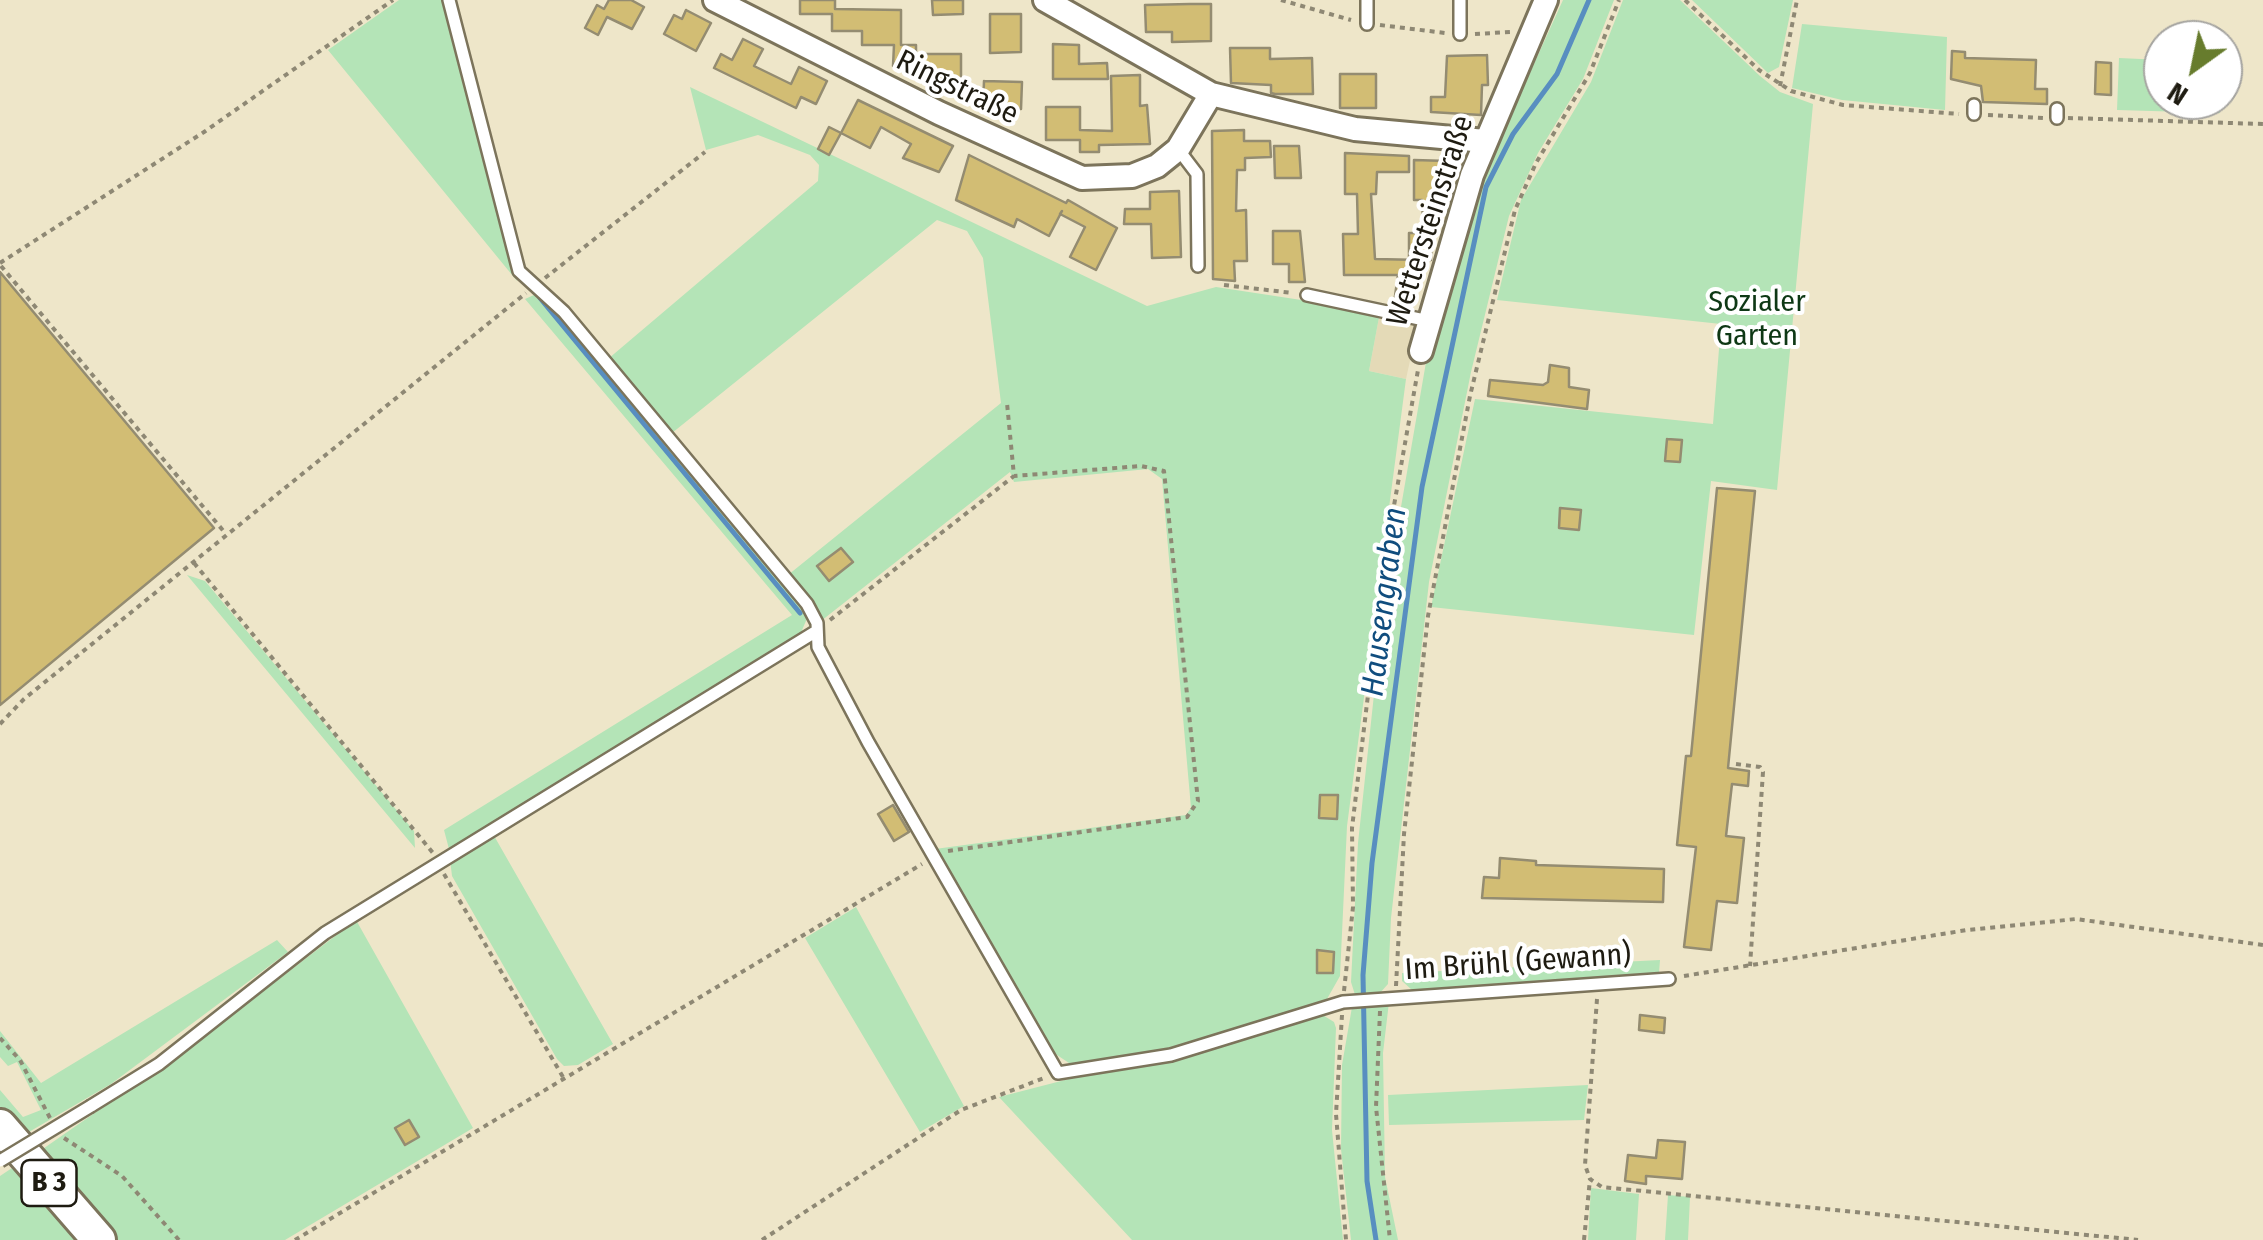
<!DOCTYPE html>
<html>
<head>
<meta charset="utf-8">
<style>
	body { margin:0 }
	#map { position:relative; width:2263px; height:1240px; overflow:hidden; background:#eee6c9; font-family:"Fira Sans Condensed",sans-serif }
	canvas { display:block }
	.north { position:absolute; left:2143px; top:20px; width:100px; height:100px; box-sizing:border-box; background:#fff; border:2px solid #a5a4a0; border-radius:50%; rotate:213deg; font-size:28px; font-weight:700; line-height:40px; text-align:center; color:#1e1b11 }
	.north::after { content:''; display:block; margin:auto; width:35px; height:45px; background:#677c2d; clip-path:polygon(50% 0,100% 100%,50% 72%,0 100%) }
</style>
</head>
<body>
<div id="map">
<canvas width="2263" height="1240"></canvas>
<div class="north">N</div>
</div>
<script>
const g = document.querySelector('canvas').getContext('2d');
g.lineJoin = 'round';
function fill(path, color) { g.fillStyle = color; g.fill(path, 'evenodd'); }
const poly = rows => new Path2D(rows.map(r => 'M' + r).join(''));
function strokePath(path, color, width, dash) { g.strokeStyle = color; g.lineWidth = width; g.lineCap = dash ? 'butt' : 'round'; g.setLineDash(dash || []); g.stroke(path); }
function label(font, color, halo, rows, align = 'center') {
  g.font = font + ' "Fira Sans Condensed",sans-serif'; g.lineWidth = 8; g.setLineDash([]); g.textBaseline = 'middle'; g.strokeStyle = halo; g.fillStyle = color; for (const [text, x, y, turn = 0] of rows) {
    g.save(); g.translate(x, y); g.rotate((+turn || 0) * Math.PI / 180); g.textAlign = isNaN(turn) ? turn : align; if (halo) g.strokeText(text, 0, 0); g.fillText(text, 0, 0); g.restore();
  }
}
fill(poly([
	[1380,312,1418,324,1406,379,1369,371]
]), '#e4dab7');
fill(poly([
	[399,0,443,0,517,281,328,50],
	[1563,0,1614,0,1583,79,1538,153,1509,216,1471,372,1429,582,1391,918,1388,984,1379,994,1356,998,1351,982,1358,843,1383,611,1434,316,1464,218],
	[1623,0,1680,0,1760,76,1780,92,1813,104,1777,490,1711,481,1694,635,1431,607,1475,399,1713,424,1721,324,1497,300,1521,200,1591,82],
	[1692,0,1793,0,1779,67,1768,73],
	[1802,24,1947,37,1945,110,1842,100,1792,88],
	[2119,58,2163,60,2163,100,2220,100,2220,113,2117,110],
	[690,87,1147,306,1216,287,1380,312,1369,371,1406,379,1347,826,1340,976,1327,999,1186,1048,1072,1065,1048,1049,935,849,1186,815,1191,808,1162,479,1148,469,1014,482,1010,472,821,621,788,575,1001,403,983,258,967,231,937,220,672,433,608,359,818,181,819,165,810,155,758,135,706,150],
	[534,295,549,301,808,616,800,635,449,849,444,830,792,615,525,299],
	[187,575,205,581,414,831,415,848],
	[493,834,613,1044,578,1065,564,1066,557,1059,452,876,450,859],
	[856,907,964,1106,920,1132,805,938],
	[356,920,473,1128,285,1240,113,1240,37,1153,194,1044],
	[277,940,288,952,111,1084,22,1136,0,1111,0,1090,23,1117,41,1110,17,1062,8,1066,0,1057,0,1031,41,1083],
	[1660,960,1659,973,1643,976,1412,990,1402,981,1402,973],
	[1389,1002,1383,1053,1385,1177,1398,1240,1351,1240,1341,1149,1342,1065,1352,1007],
	[1321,1014,1334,1022,1336,1028,1332,1130,1343,1240,1132,1240,999,1097],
	[1588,1085,1584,1120,1389,1125,1388,1095],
	[18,1164,85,1240,0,1240,0,1176],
	[1591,1188,1639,1194,1636,1240,1588,1240],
	[1668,1195,1690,1197,1688,1240,1665,1240]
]), '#b4e4b7');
strokePath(poly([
	[540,298,800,613],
	[1376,1240,1367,1181,1363,975,1372,863,1422,487,1486,187,1513,134,1557,74,1589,0]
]), '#588ec0', 5);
const building = poly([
	[609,0,631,0,644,7,632,29,607,17,598,35,585,28,597,5,604,9,609,0],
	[800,0,835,0,835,9,901,10,901,45,916,45,916,66,893,66,894,45,862,45,862,31,832,31,832,14,800,14,800,0],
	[932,0,963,0,963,14,933,15,932,0],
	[1190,4,1211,4,1211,41,1172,42,1172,32,1146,32,1145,5,1190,4],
	[686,10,711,23,696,51,664,34,674,15,682,19,686,10],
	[990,14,1021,14,1021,52,990,53,990,14],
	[743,39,763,49,754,66,791,84,799,67,827,81,816,104,801,97,796,108,714,68,721,54,732,60,743,39],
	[1053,44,1079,45,1079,64,1107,63,1108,79,1053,79,1053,44],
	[1230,48,1270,48,1270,59,1312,58,1313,94,1275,94,1271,93,1271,85,1231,83,1230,48],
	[1952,51,1965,52,1965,58,2036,60,2035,89,2047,89,2047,104,1983,102,1981,86,1951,79,1952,51],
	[922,54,961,54,961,80,923,80,922,54],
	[1487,55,1488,85,1482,85,1481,115,1431,112,1431,97,1445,97,1447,56,1487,55],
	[2096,62,2111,63,2111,95,2095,94,2096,62],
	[1340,74,1376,74,1376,108,1340,108,1340,74],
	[1140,75,1140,106,1147,105,1150,144,1099,145,1099,152,1080,152,1080,140,1046,140,1046,107,1080,107,1080,130,1112,131,1111,76,1140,75],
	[984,81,1022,82,1021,109,983,108,984,81],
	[858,100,953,146,939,172,903,158,911,144,881,127,870,148,841,133,858,100],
	[829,127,841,133,829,155,818,149,829,127],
	[1244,130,1244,141,1270,141,1271,157,1245,158,1245,170,1237,170,1236,211,1246,210,1247,261,1234,261,1235,281,1213,279,1212,131,1244,130],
	[1274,146,1299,146,1301,178,1275,178,1274,146],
	[1345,153,1409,156,1409,172,1377,172,1376,194,1371,194,1375,259,1422,260,1421,285,1417,285,1410,307,1394,303,1398,275,1344,275,1343,234,1358,234,1357,194,1345,194,1345,153],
	[969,155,1066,203,1068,200,1117,228,1096,270,1070,257,1085,227,1060,214,1062,211,1049,236,1017,219,1014,227,956,200,969,155],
	[1414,160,1448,161,1447,200,1438,200,1439,220,1423,221,1422,200,1414,200,1414,160],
	[1179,191,1181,257,1152,258,1151,224,1124,224,1125,209,1150,209,1150,192,1179,191],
	[1273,231,1300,231,1305,282,1289,282,1289,264,1273,264,1273,231],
	[1409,233,1432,233,1431,260,1409,260,1409,233],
	[0,272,214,528,0,705,0,272],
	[1550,365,1569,368,1569,387,1589,390,1587,409,1488,396,1490,380,1543,385,1548,382,1550,365],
	[1667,439,1682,440,1680,462,1665,461,1667,439],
	[1717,488,1755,491,1728,768,1749,771,1748,786,1732,784,1726,836,1744,838,1737,903,1717,901,1711,950,1684,947,1696,847,1677,845,1686,756,1691,756,1717,488],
	[1560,508,1581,510,1579,530,1559,528,1560,508],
	[841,548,853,562,829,581,817,566,841,548],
	[1320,795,1338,795,1337,819,1319,818,1320,795],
	[893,805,909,832,894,841,878,814,893,805],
	[1500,858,1536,861,1536,865,1664,869,1663,902,1482,898,1484,877,1499,878,1500,858],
	[1317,950,1334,952,1333,973,1317,973,1317,950],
	[1640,1015,1665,1018,1664,1033,1639,1030,1640,1015],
	[409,1120,419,1137,405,1145,395,1128,409,1120],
	[1658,1140,1685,1142,1682,1179,1646,1176,1646,1184,1625,1181,1628,1155,1656,1158,1658,1140]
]);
fill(building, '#d2bd74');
strokePath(building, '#948c71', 2.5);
const service = poly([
	[449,0,519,271,564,312,807,604,817,623,818,647,868,742,1058,1073,1171,1055,1343,1002,1669,979],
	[1367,0,1367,24],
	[1460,0,1460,34],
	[1974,114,1974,105],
	[2057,118,2057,109],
	[1178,149,1197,174,1198,266],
	[1307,295,1429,321],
	[91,1106,159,1064,325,933,815,632]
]);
const minor = poly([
	[715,0,939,113,1082,178,1132,176,1157,166,1178,149,1211,94],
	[1045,0,1211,94,1355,129,1485,141],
	[1421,351,1472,175,1546,0]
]);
const primary = poly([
	[0,1126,99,1240]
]);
strokePath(service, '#7c745b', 16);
strokePath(minor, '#7c745b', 28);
strokePath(primary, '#7c745b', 38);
strokePath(poly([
	[1281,0,1351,20],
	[1685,0,1759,70,1791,91,1843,105,1959,114],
	[1380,25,1445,33],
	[1475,34,1510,32],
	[1780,86,1797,0],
	[1988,115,2044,118],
	[2068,118,2263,124],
	[0,263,204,132,393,0],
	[1,266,226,534],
	[545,278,705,152],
	[1224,285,1293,293],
	[194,563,433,853],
	[830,620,1014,476,1007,403],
	[0,724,24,699,526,293],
	[1736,764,1760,767,1763,772,1750,966],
	[948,851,1187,817,1198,801,1164,471,1141,466,1014,476],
	[444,874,563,1077],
	[1684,976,1967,930,2076,919,2263,945],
	[1396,986,1404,834,1428,616,1470,396,1515,210,1536,163,1590,73,1619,0],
	[1344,991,1353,907,1352,828,1384,562,1418,370],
	[1597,999,1585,1165,1590,1179,1602,1187,2138,1240],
	[1380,1011,1376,1107,1390,1240],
	[1342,1015,1336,1114,1346,1240],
	[0,1038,20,1060,50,1118],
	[64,1138,122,1176,179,1240],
	[295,1240,922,864],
	[762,1240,961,1110,1044,1078],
	[1584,1240,1590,1179]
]), '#8e8874', 4, [5, 5]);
strokePath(service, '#fff', 11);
strokePath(minor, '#fff', 22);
strokePath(primary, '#fff', 32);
const serviceBridge = poly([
	[0,1161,91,1106]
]);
strokePath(serviceBridge, '#7c745b', 16, []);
strokePath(serviceBridge, '#fff', 11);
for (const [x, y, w] of [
	[49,1183,55]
]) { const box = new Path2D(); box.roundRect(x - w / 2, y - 23, w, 46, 8); g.fillStyle = '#fff'; g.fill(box); strokePath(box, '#1e1b11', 2.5); }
label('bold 28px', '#1e1b11', null, [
	["B 3",49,1183]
]);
label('30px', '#1e1b11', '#fff', [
	["Ringstraße",957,88,26],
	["Wettersteinstraße",1431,221,-72],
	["Im Brühl (Gewann)",1518,963,-4]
]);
label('30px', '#0e3815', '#fff', [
	["Sozialer",1757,303],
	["Garten",1757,337]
]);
label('italic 32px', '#104d7e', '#fff', [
	["Hausengraben",1385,602,-83]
]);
</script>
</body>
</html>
